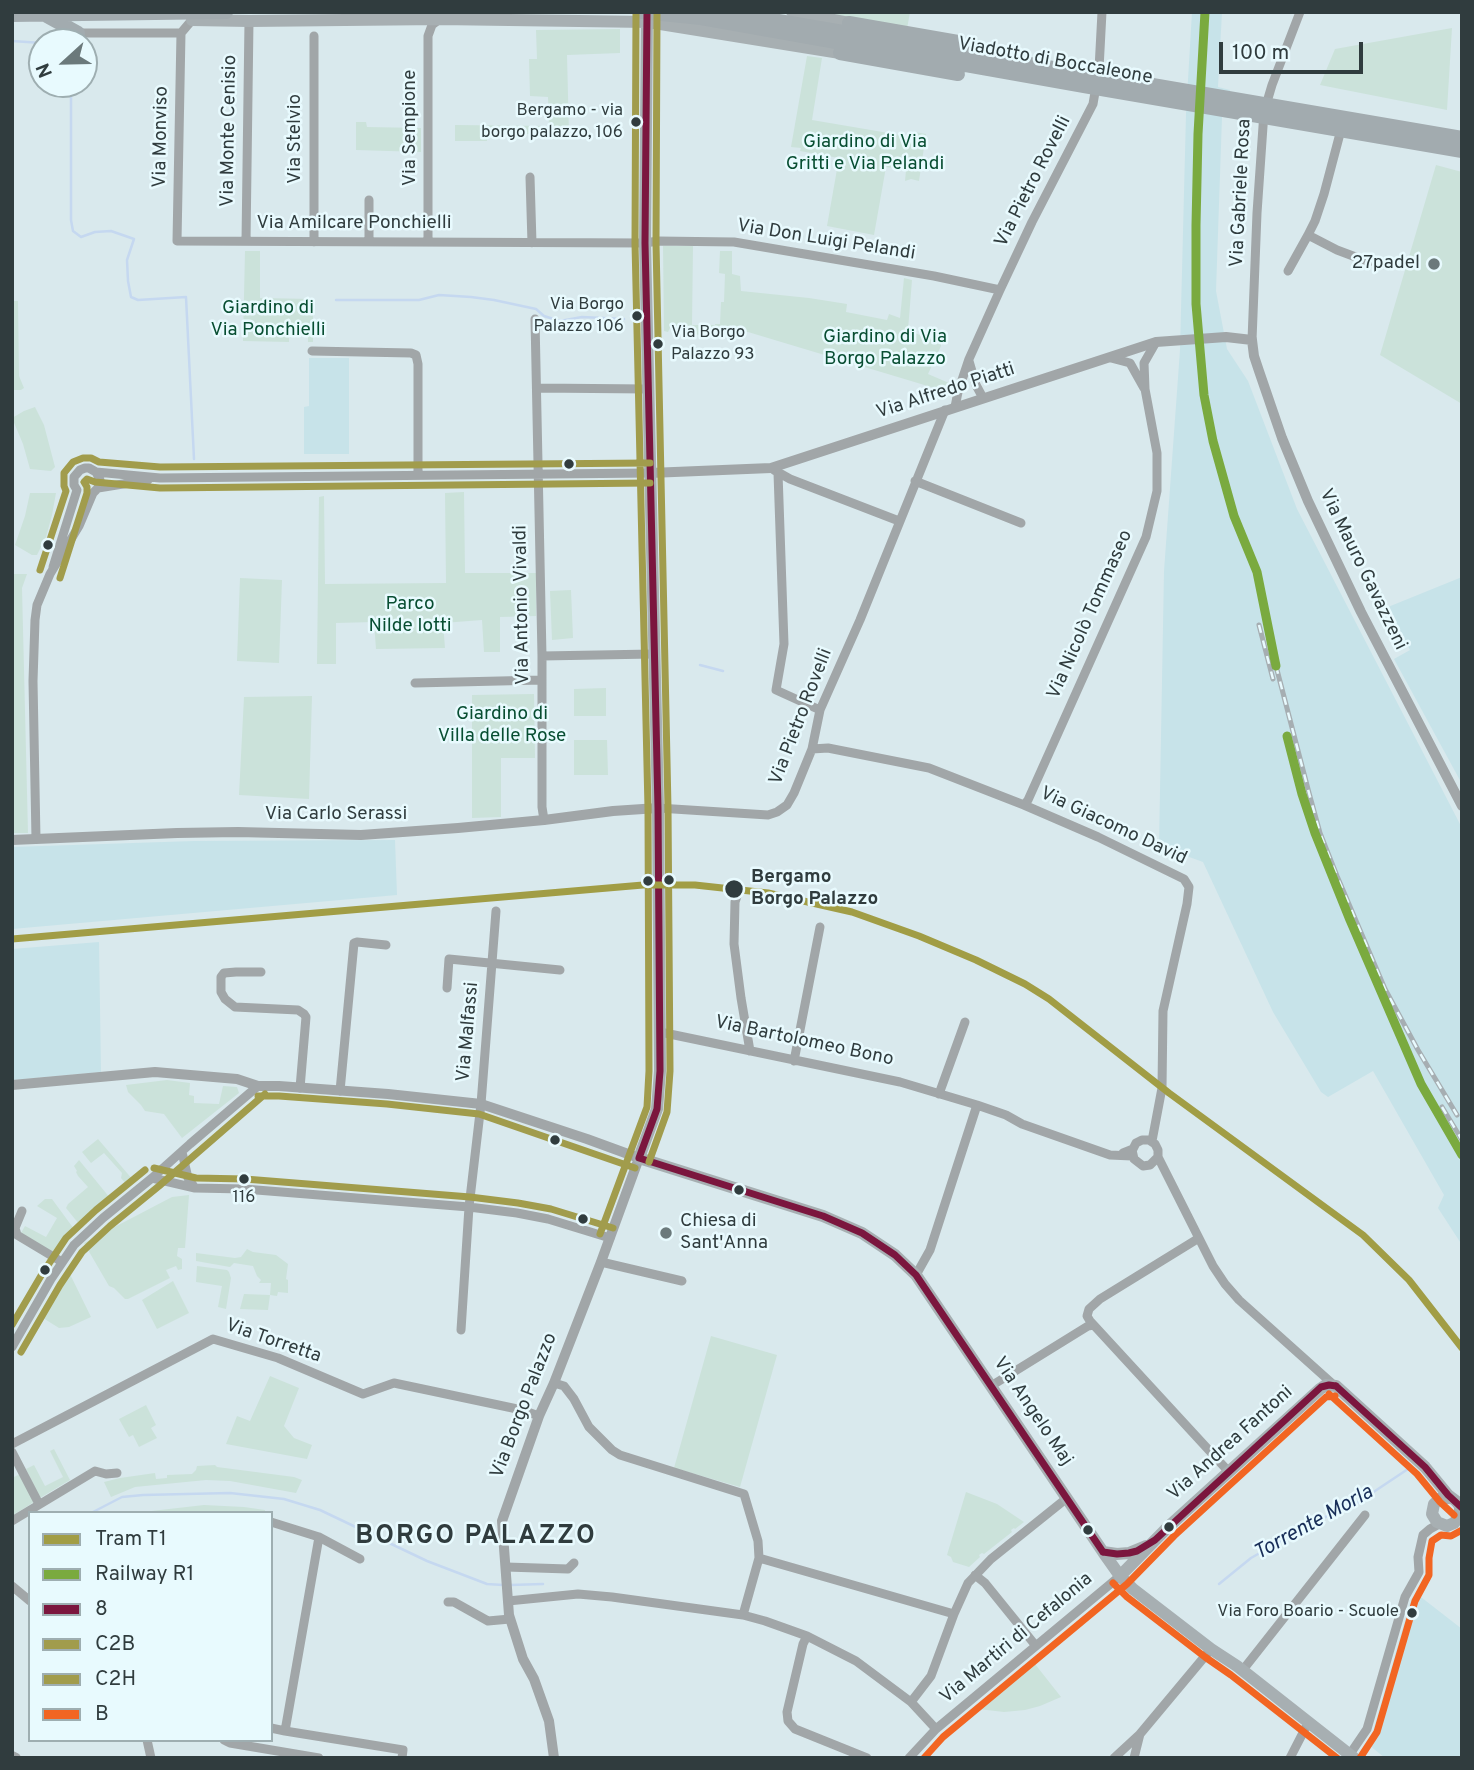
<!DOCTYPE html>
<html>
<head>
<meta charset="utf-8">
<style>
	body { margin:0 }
	#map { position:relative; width:1474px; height:1770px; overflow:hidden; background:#d9e9ed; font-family:Overpass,sans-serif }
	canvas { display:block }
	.frame { position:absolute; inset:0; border:14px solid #303c3e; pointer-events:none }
	.legend { position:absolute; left:28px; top:1511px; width:245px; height:231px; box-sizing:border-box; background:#e8fafe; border:2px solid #9eaeb1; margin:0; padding:9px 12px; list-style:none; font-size:21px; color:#303c3e }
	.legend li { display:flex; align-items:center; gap:14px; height:35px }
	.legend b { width:35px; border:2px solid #9eaeb1 }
	.north { position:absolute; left:28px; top:28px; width:70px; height:70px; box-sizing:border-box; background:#e8fafe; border:2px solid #9eaeb1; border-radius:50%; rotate:248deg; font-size:19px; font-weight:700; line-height:28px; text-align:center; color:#303c3e }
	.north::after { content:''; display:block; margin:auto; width:24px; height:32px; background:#6b797b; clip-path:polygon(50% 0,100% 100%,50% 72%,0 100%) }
	.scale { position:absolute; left:1219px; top:42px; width:144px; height:32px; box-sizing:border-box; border:4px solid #303c3e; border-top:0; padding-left:9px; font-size:21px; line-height:24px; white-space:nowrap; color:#303c3e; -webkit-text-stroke:5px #e8fafe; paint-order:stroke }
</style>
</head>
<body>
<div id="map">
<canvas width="1474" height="1770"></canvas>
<div class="frame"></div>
<ul class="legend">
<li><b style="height:9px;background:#a19d45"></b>Tram T1</li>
<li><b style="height:9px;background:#7aaa3f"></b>Railway R1</li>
<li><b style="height:9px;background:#7b163e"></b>8</li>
<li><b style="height:9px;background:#a19c4c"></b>C2B</li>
<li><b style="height:9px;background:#a19c4c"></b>C2H</li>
<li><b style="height:9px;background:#f26522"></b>B</li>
</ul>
<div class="north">N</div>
<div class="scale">100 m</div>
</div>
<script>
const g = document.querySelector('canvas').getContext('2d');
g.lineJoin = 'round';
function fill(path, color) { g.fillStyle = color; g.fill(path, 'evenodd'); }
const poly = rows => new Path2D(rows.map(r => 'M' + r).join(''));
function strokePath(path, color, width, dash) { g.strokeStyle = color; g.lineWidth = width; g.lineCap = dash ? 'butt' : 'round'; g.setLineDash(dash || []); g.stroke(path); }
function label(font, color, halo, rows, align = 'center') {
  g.font = font + ' Overpass,sans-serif'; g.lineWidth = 5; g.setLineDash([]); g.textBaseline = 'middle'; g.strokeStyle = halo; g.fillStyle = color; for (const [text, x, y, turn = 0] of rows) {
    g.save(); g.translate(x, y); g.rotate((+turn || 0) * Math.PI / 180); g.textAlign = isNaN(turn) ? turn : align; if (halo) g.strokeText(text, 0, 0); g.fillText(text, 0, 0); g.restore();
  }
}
fill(poly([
	[1192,12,1222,12,1218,87,1230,90,1228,118,1222,117,1216,291,1227,349,1248,381,1297,509,1462,828,1462,1245,1438,1208,1444,1195,1373,1071,1328,1097,1321,1092,1273,1012,1203,862,1159,846,1164,571,1180,350,1186,114],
	[309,358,349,358,349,454,304,454,304,407,309,406],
	[1462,577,1462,784,1394,659,1410,650,1388,607],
	[395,840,397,895,12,929,12,847,194,841],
	[99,942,101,1072,12,1080,12,949],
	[1417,1594,1462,1629,1462,1758,1385,1758,1369,1745,1410,1603,1412,1598]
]), '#c7e3e9');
fill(poly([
	[812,12,910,12,907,29],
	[1452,28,1447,110,1320,85,1335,49],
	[620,29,620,53,567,55,569,135,487,133,487,141,455,141,455,125,549,126,548,97,530,96,529,59,537,59,536,30],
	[807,56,822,58,812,120,912,137,914,132,926,134,919,181,911,179,905,181,906,170,886,167,874,235,827,226,839,158,800,151,801,148,791,147],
	[356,122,366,122,367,127,421,128,421,152,356,150],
	[1436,165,1462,172,1462,404,1380,355],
	[663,246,693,246,692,325,715,325,715,324,720,324,721,302,724,302,725,274,719,273,720,251,732,251,732,274,740,276,741,291,809,298,847,304,846,312,887,320,889,314,900,318,904,278,912,280,908,330,941,344,941,346,928,374,949,383,951,393,748,332,721,335,701,330,699,335,670,328,668,332,664,331],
	[245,251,260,251,260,298,313,299,313,342,308,342,308,324,289,324,289,342,243,341],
	[12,301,18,301,19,376,24,388,21,390,12,390],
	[35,407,44,425,55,467,51,471,30,469,23,444,12,418,24,411],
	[464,492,465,573,536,573,536,616,500,617,500,652,484,652,482,620,443,623,445,648,376,649,374,622,336,623,336,664,317,664,319,497,324,496,325,584,446,583,445,493],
	[30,493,56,493,52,515,46,537,37,555,32,555,15,545,25,516],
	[12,574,27,574,22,588,28,833,12,833],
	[240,578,282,580,279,663,237,661],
	[571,590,573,638,552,640,550,591],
	[606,688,606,716,574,716,574,689],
	[534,694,535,758,501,758,501,817,472,818,472,695],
	[312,696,309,799,239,795,244,697],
	[574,740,607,740,608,775,574,775],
	[167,1080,190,1083,189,1095,194,1096,194,1103,219,1104,223,1086,237,1087,239,1093,182,1138,164,1114,145,1111,141,1105,128,1092,126,1085],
	[98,1139,133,1180,127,1185,121,1178,122,1173,104,1153,91,1163,82,1152],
	[79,1160,110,1198,79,1224,66,1208,68,1204,88,1187,78,1176,76,1172,77,1171,74,1166],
	[189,1195,185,1248,178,1248,177,1256,182,1259,182,1269,178,1270,176,1266,166,1270,170,1278,128,1299,125,1299,114,1288,109,1286,84,1243,172,1197],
	[45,1199,52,1199,74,1229,67,1235,55,1255,21,1233,25,1226,46,1237,57,1218,37,1206],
	[247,1249,253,1252,276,1255,288,1264,286,1279,288,1280,288,1293,278,1292,277,1296,270,1295,268,1310,240,1309,244,1294,270,1295,271,1283,259,1283,261,1280,257,1276,253,1266,234,1263,230,1267,196,1261,196,1253,235,1258,241,1257],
	[197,1266,227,1270,229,1272,231,1278,226,1309,218,1307,222,1286,196,1282],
	[67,1268,91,1317,69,1327,59,1328,43,1318],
	[173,1281,189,1313,157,1329,142,1300],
	[711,1336,777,1355,740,1487,674,1468],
	[270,1376,299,1388,284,1426,294,1438,312,1445,307,1459,226,1444,237,1416,250,1421],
	[146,1405,156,1425,151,1428,157,1438,139,1447,133,1435,129,1437,119,1419],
	[54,1449,70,1480,40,1498,26,1469,34,1465,45,1486,63,1477,50,1451],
	[215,1465,217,1467,294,1477,302,1480,296,1493,230,1481,206,1480,135,1487,111,1497,104,1482,120,1478,155,1473,156,1479,167,1478,167,1475,192,1474,196,1470,197,1466],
	[20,1474,34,1502,12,1516,12,1478],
	[966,1492,997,1504,1024,1522,1015,1529,1014,1528,1011,1530,1012,1532,984,1554,982,1553,979,1555,980,1557,969,1567,953,1562,951,1557,947,1555],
	[204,1505,244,1507,265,1510,265,1513,134,1513],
	[1035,1664,1061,1697,1040,1706,1025,1710,1004,1712,978,1709]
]), '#cbe2da');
strokePath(poly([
	[12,41,42,43],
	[71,84,71,220,73,231,81,237,95,232,111,231,134,239,127,260,128,281,131,297,138,300,186,297,194,459],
	[336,300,419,300,439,295,471,297,494,300,536,309,544,316,560,321,582,317,624,319],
	[700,665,723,671],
	[91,1513,122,1497,143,1495,230,1493,284,1499,320,1510,427,1561,487,1584,503,1585],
	[1219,1584,1251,1558,1314,1522,1357,1503,1411,1467],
	[510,1585,543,1584]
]), '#c5d8f0', 2.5);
strokePath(poly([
	[78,33,181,33,192,20],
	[181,33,177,241,645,243,658,241,734,242,934,276,1000,290],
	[1342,126,1324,194,1315,221,1308,235,1337,250,1369,262],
	[530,177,532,243],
	[246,241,249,21],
	[314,242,314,36],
	[369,242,369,200],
	[428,242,428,36,432,25,440,19],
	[1288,271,1308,235],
	[535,319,542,656,542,807,544,820],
	[1252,340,1257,213,1264,112,1272,85,1300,12],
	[312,351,411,353,416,355,418,364,418,475],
	[1111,358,1130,363,1144,388],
	[969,361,976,385,983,398],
	[537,388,648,389],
	[955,407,958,392,969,359,1000,290,1032,222,1093,104,1099,69,1102,12],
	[774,470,790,479,899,521],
	[778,473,784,644,776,690,820,710],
	[915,481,1021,523],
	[98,488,148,480],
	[53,567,77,490,74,485,74,477,80,470,85,468,89,468,96,472,160,478,650,473],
	[542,656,653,654],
	[415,683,542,680],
	[812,749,828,748,929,768,1024,805,1098,837,1184,879,1189,887,1187,904,1163,1011,1162,1088,1152,1141],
	[1024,805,1028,800,1146,537,1157,491,1157,453,1145,389,1144,363,1156,342],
	[658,808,768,815,777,812,787,805,794,793,812,749,820,710,860,620,945,410],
	[36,839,33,681,35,620,37,605,50,574,79,526,93,493,98,488,100,480,96,472],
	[737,896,735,902,734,944,741,998,750,1051],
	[261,972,236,972,224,973,221,977,221,992,225,999,235,1007,298,1010,304,1014,306,1017,300,1088],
	[447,988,449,959,560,970],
	[660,1032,900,1082,977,1105,1006,1115,1022,1124,1110,1155,1132,1156],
	[794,1061,820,927],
	[340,1091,354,943,357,942,386,945],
	[939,1094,965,1022],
	[1132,1150,1134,1159,1143,1166,1150,1165,1158,1157],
	[182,1152,188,1178,195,1188],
	[1123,1153,1133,1149,1136,1143,1142,1140,1149,1140,1155,1144,1158,1150,1158,1157,1213,1266,1225,1284,1239,1300,1335,1386],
	[152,1178,195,1188,244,1189,469,1207,517,1213,548,1219,610,1238],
	[22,1211,15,1228,17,1235,62,1262],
	[1199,1238,1100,1299,1089,1309,1087,1316,1090,1321,1229,1472],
	[601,1262,682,1281],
	[916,1275,930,1250,977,1105],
	[461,1330,469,1207,481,1104,496,911],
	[12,1347,51,1279,74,1245,103,1218,152,1178,190,1144,258,1086],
	[554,1383,564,1386,574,1399,589,1427,612,1450,620,1455,744,1494,758,1541,759,1558,743,1615],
	[991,1386,1088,1326,1093,1325],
	[12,1444,213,1339,278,1358,363,1394,394,1383,522,1410,539,1416],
	[12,1452,39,1504],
	[12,1521,95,1471,106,1474,117,1473],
	[271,1522,319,1537,360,1559],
	[319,1537,285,1731,403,1750,402,1758],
	[759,1558,954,1614],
	[506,1567,568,1569,574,1563],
	[975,1575,985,1583,1036,1646],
	[12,1586,30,1601],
	[508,1601,578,1594,612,1597,743,1615,765,1621,807,1636,856,1661,911,1702,936,1729],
	[448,1602,454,1602,488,1621,510,1619],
	[807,1636,803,1644,787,1712,788,1721,795,1729,867,1758],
	[1242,1671,1365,1515],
	[911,1702,931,1676,954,1614,968,1583,991,1559,1067,1498],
	[271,1728,285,1731],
	[147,1740,151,1758],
	[224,1740,230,1743,319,1758],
	[1350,1754,1367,1729,1405,1597,1419,1572,1418,1557,1423,1535,1430,1529,1439,1524],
	[909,1758,936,1729,1120,1576],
	[1114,1758,1140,1734],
	[1134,1758,1140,1734,1211,1649],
	[1290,1758,1308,1723]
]), '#a1a6a8', 9);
strokePath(poly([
	[650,473,771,468,1156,342,1226,337,1252,340,1254,356,1259,371,1282,438,1308,501,1361,612,1462,806],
	[12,840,177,833,238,832,361,835,458,828,544,820,613,811,658,808],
	[12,1085,155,1072,237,1079,258,1086,279,1086,388,1094,481,1104,587,1139,639,1158,601,1262,554,1383,539,1416,502,1521,509,1615,523,1659,534,1679,549,1721,554,1758],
	[12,1756,16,1758]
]), '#a1a6a8', 10);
strokePath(poly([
	[647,12,645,243,658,808,660,1071,657,1109,639,1158,823,1216,862,1233,895,1255,916,1275,1103,1552,1120,1576,1133,1589,1211,1649,1237,1666,1354,1758],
	[792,12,849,23],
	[192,20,249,21,440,19,648,22,840,53],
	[1450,1498,1441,1498,1434,1504,1432,1514,1437,1522,1447,1526,1454,1523,1460,1516,1460,1506],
	[1103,1552,1117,1554,1129,1553,1146,1546],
	[1120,1576,1167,1528,1320,1389,1326,1385,1336,1386,1425,1467,1448,1495,1456,1501,1462,1508]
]), '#a7afb2', 12);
strokePath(poly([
	[642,12,701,18,1084,86,1462,151],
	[726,12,1462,138],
	[12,15,226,12],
	[47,16,78,33],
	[849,23,958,42],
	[840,53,958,74]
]), '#a2abaf', 14);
const rail = poly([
	[1259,625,1273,679],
	[1276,666,1309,793,1320,833,1337,876,1385,989,1418,1050,1457,1115],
	[1442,1107,1462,1140]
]);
strokePath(rail, '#a6aeb2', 5);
strokePath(rail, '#e8fafe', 2.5, [8]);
strokePath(poly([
	[639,1158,657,1109,660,1071,658,808,645,243,647,12],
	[639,1158,823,1216,862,1233,895,1255,916,1275,1103,1552],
	[1336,1386,1425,1467,1448,1495,1462,1508],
	[1103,1552,1117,1554,1129,1553,1137,1551,1155,1540,1321,1387,1329,1385,1336,1386]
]), '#7b163e', 7);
strokePath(poly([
	[60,578,87,493,87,487,84,482,87,479,95,482,160,488,650,483],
	[258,1096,279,1096,387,1104,479,1114,635,1168],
	[649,1162,667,1112,670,1071,668,808,656,243,657,12],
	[21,1352,60,1285,82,1252,110,1226,159,1186,265,1094]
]), '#a19c4c', 7);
strokePath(poly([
	[40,570,66,491,64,486,64,473,73,462,83,458,91,458,99,462,160,467,650,463],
	[154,1168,196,1178,245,1179,470,1197,518,1203,551,1209,613,1228],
	[600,1234,647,1107,649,1071,648,808,635,243,636,12],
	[12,1325,42,1274,66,1238,96,1210,145,1170]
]), '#a19c4c', 7);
strokePath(poly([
	[1329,1394,1417,1474,1440,1502,1454,1515],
	[1113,1583,1127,1597,1205,1657,1231,1675,1337,1758],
	[924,1758,943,1737,1127,1584,1174,1536,1326,1397,1335,1396],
	[1360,1758,1377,1732,1415,1601,1429,1575,1429,1558,1432,1541,1441,1535,1451,1536,1462,1530]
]), '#f26522', 7);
strokePath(poly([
	[1205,12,1198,134,1196,225,1196,304,1204,395,1213,441,1234,516,1257,572,1276,666],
	[1287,736,1302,794,1315,833,1350,920,1421,1084,1462,1155]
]), '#7aaa3f', 9);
strokePath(poly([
	[12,939,643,885,695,885,768,893,852,912,919,936,976,960,1025,984,1049,999,1169,1093,1363,1235,1409,1280,1462,1348]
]), '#a19d45', 7);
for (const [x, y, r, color] of [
	[636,122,6,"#303c3e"],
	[1434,264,7,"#6b797b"],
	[637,316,6,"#303c3e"],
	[658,344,6,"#303c3e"],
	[569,464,6,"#303c3e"],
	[48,545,6,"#303c3e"],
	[669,880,6,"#303c3e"],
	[648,881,6,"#303c3e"],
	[734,889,10,"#303c3e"],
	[555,1140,6,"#303c3e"],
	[244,1179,6,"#303c3e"],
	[739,1190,6,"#303c3e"],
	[583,1219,6,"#303c3e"],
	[666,1233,7,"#6b797b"],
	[45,1270,6,"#303c3e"],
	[1169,1527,6,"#303c3e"],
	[1088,1530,6,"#303c3e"],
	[1412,1613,6,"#303c3e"]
]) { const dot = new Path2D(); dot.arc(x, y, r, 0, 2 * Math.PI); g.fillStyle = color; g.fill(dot); strokePath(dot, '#e8fafe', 2.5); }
label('17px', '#303c3e', '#e8fafe', [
	["Bergamo - via",623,112],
	["borgo palazzo, 106",623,134],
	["Via Borgo",624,306],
	["Palazzo 106",624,328],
	["Via Borgo",671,334,"left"],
	["Palazzo 93",671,356,"left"],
	["116",244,1199,"center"],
	["Via Foro Boario - Scuole",1399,1613]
], 'right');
label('19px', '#303c3e', '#e8fafe', [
	["Viadotto di Boccaleone",1055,62,10],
	["Via Sempione",411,128,-90],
	["Via Monte Cenisio",230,131,-89],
	["Via Monviso",162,137,-89],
	["Via Stelvio",296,139,-90],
	["Via Pietro Rovelli",1034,182,-63],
	["Via Gabriele Rosa",1242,193,-87],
	["Via Amilcare Ponchielli",354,224],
	["Via Don Luigi Pelandi",826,241,9],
	["Via Alfredo Piatti",946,392,-18],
	["Via Mauro Gavazzeni",1362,570,64],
	["Via Antonio Vivaldi",523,605,-91],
	["Via Nicolò Tommaseo",1091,615,-66],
	["Via Pietro Rovelli",802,717,-69],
	["Via Carlo Serassi",336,815],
	["Via Giacomo David",1113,827,25],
	["Via Malfassi",469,1032,-85],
	["Via Bartolomeo Bono",804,1042,12],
	["Via Torretta",273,1342,19],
	["Via Borgo Palazzo",525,1406,-69],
	["Via Angelo Maj",1032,1412,56],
	["Via Andrea Fantoni",1231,1444,-42],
	["Via Martiri di Cefalonia",1017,1639,-40]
]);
label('19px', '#084e32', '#e8fafe', [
	["Giardino di Via",865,143],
	["Gritti e Via Pelandi",865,165],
	["Giardino di",268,309],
	["Via Ponchielli",268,331],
	["Giardino di Via",885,338],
	["Borgo Palazzo",885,360],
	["Parco",410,605],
	["Nilde Iotti",410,627],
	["Giardino di",502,715],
	["Villa delle Rose",502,737]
]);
label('19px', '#303c3e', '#e8fafe', [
	["27padel",1420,264],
	["Chiesa di",680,1222,"left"],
	["Sant'Anna",680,1244,"left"]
], 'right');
label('bold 19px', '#303c3e', '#e8fafe', [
	["Bergamo",751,878],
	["Borgo Palazzo",751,900]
], 'left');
label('italic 21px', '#182e58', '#e8fafe', [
	["Torrente Morla",1314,1524,-29]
]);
g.letterSpacing = '2px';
label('bold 26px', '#303c3e', '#e8fafe', [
	["BORGO PALAZZO",476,1538]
]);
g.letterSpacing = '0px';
</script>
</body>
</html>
